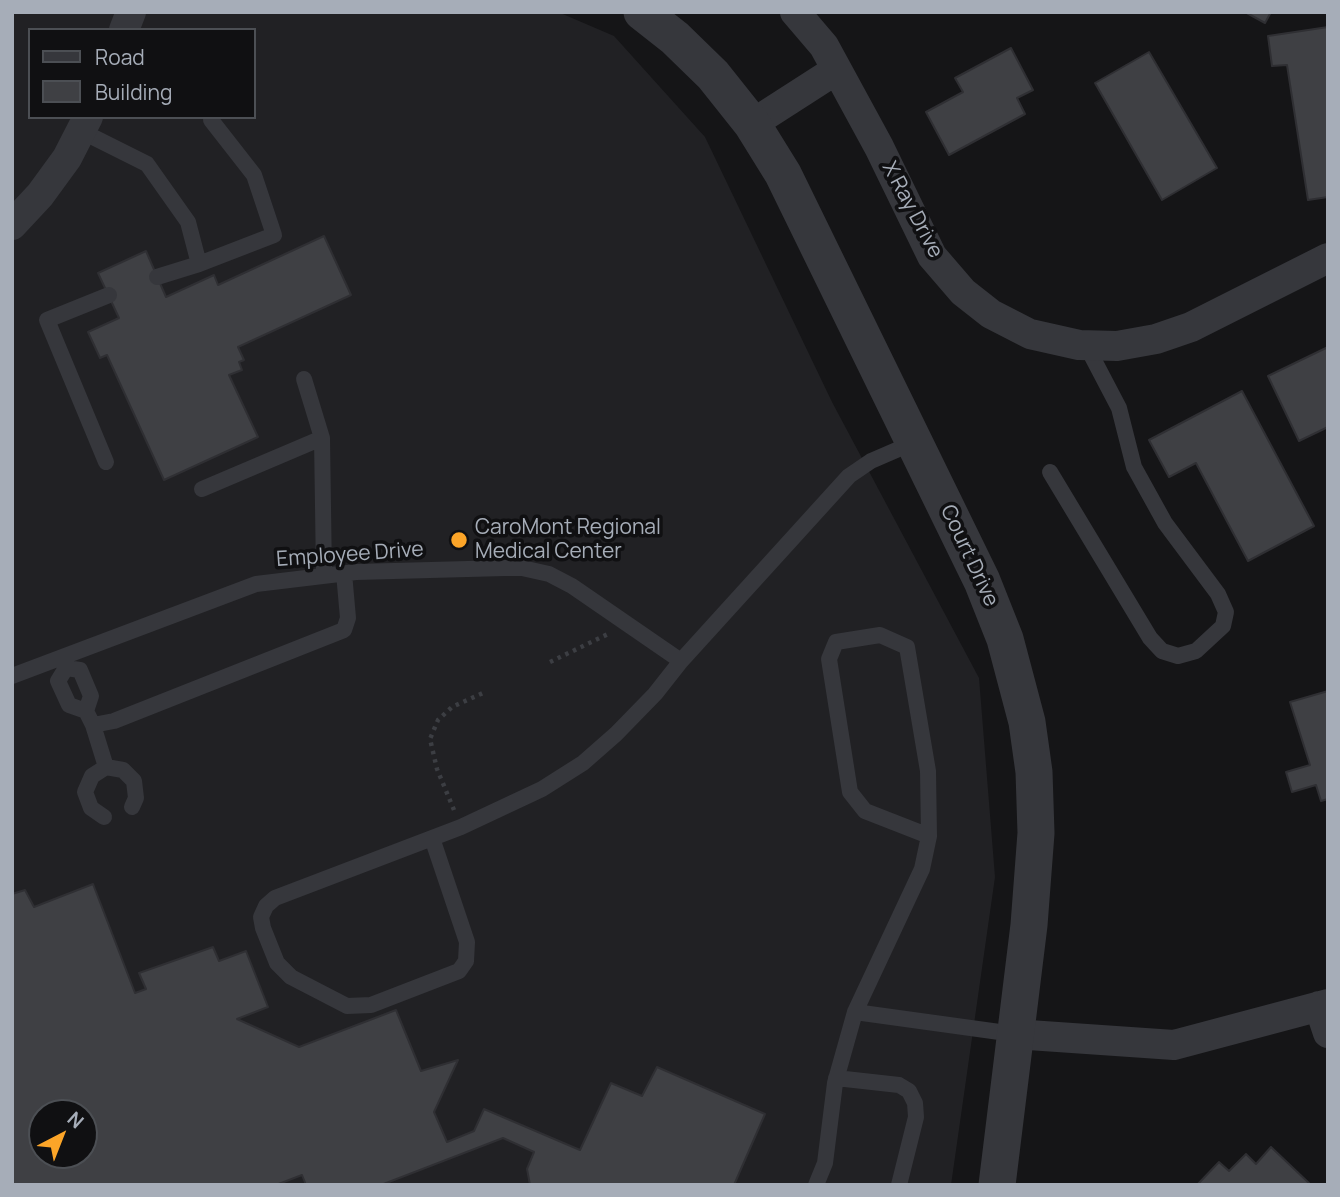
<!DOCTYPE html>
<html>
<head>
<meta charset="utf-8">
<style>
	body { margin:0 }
	#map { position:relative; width:1340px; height:1197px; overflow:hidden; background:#151517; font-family:Manrope,sans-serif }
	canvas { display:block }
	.frame { position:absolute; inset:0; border:14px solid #a6adb8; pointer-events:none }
	.legend { position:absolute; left:28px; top:28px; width:228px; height:91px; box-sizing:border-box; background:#101012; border:2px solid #4c4f54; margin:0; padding:9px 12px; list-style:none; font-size:21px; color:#a6adb8 }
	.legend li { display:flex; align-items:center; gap:14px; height:35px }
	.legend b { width:35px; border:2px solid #4c4f54 }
	.north { position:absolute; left:28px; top:1099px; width:70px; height:70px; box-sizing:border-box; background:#101012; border:2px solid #4c4f54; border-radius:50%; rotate:42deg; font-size:19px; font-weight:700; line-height:28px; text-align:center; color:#a6adb8 }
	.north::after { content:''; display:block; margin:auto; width:24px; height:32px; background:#fca528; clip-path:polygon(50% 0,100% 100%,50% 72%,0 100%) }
</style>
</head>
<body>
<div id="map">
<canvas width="1340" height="1197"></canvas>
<div class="frame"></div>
<ul class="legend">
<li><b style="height:9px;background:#36373c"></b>Road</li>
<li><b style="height:19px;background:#3f4044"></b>Building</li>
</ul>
<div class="north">N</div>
</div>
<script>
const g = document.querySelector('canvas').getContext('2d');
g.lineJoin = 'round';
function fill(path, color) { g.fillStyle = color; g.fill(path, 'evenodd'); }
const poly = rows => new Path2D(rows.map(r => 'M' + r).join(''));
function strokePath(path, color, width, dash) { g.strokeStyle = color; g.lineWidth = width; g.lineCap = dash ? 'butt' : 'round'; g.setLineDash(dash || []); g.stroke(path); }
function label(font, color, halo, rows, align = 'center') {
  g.font = font + ' Manrope,sans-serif'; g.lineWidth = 7; g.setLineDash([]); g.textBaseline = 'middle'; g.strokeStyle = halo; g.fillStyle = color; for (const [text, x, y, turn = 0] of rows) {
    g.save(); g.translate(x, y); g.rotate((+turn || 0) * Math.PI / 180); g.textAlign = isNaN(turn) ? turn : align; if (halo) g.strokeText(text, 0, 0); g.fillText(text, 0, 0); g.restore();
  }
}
fill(poly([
	[12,12,558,12,614,36,705,137,832,402,979,678,995,877,951,1185,12,1185],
	[30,30,254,30,254,117,30,117],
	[42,1113,84,1113,84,1155,42,1155]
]), '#212124');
const building = poly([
	[1245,12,1271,12,1265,23,1245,12],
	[1328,27,1328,197,1308,200,1287,65,1272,66,1268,36,1328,27],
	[1011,48,1033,90,1017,98,1025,114,949,155,926,112,963,92,955,78,1011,48],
	[1149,52,1217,168,1162,200,1095,83,1149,52],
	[324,236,351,295,238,347,244,360,239,362,242,370,229,375,258,437,164,480,107,355,100,358,88,332,119,318,98,273,146,251,166,297,214,275,218,285,324,236],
	[1328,347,1328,427,1299,441,1268,376,1328,347],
	[1242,391,1314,526,1248,561,1196,463,1169,477,1149,440,1242,391],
	[1328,691,1328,799,1321,801,1316,785,1292,792,1286,772,1310,765,1290,702,1328,691],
	[93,884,135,993,146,989,139,973,213,947,219,961,246,951,268,1007,237,1019,299,1047,396,1010,421,1071,458,1060,434,1112,447,1142,474,1131,484,1109,580,1150,611,1083,642,1096,657,1067,765,1114,734,1185,530,1185,527,1169,534,1152,503,1138,381,1185,306,1185,302,1175,276,1185,12,1185,12,894,25,890,34,907,93,884],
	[42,1113,84,1113,84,1155,42,1155,42,1113],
	[1271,1147,1311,1185,1197,1185,1219,1162,1229,1171,1246,1154,1256,1164,1271,1147]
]);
fill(building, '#3f4044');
strokePath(building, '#2f2f33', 2);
strokePath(poly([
	[550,662,608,634],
	[454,810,437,769,430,739,438,720,452,707,483,693]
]), '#3c3e43', 4.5, [3.5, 5]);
strokePath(poly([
	[81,131,147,164,188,222,199,264,274,235,254,175,211,120],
	[157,277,199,264],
	[304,379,322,438,324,575],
	[106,462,47,320,109,295],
	[1050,472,1150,638,1162,651,1178,656,1196,651,1223,626,1226,612,1218,594,1165,523,1134,467,1119,408,1086,345],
	[202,489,322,438],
	[66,668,80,670,91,696,86,711,69,705,58,681,66,668],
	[12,676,256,584,356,572,505,568,522,568,549,574,572,586,681,661],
	[86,711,93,725,114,721,344,630,348,618,344,573],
	[93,725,106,767],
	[104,817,91,808,85,792,92,776,106,767,123,770,134,781,136,798,132,807],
	[432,838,467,942,466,961,459,971,371,1005,347,1006,291,977,277,963,263,928,261,917,266,906,275,898,461,827,542,789,583,763,616,734,655,694,681,661,849,476,871,461,915,442],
	[855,1012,1014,1034],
	[836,1078,899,1085,909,1091,915,1103,916,1117,899,1185],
	[816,1185,825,1163,835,1083,855,1012,922,869,929,836,928,771,907,647,880,635,836,642,829,659,850,792,865,811,929,836]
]), '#36373c', 16);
strokePath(poly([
	[795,12,824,46,879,147,932,256,963,292,991,314,1030,334,1079,345,1117,346,1156,339,1191,327,1328,258],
	[124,30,131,12],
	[752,124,836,70],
	[12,225,40,195,67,158,88,117],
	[1319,1006,1328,1033],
	[1014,1034,1174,1045,1328,1004]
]), '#36373c', 30);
strokePath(poly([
	[642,12,675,38,713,75,752,124,783,174,982,581,1005,639,1027,722,1034,772,1036,833,1029,925,997,1185]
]), '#36373c', 37);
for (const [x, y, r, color] of [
	[459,540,9,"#fca528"]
]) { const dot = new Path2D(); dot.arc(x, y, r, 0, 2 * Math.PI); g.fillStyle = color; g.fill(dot); strokePath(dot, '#101012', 2.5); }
label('21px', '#a6adb8', '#101012', [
	["X Ray Drive",912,210,62],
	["Employee Drive",350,555,-4],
	["Court Drive",969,556,65]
]);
label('21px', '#a6adb8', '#101012', [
	["CaroMont Regional",475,528],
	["Medical Center",475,552]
], 'left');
</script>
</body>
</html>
